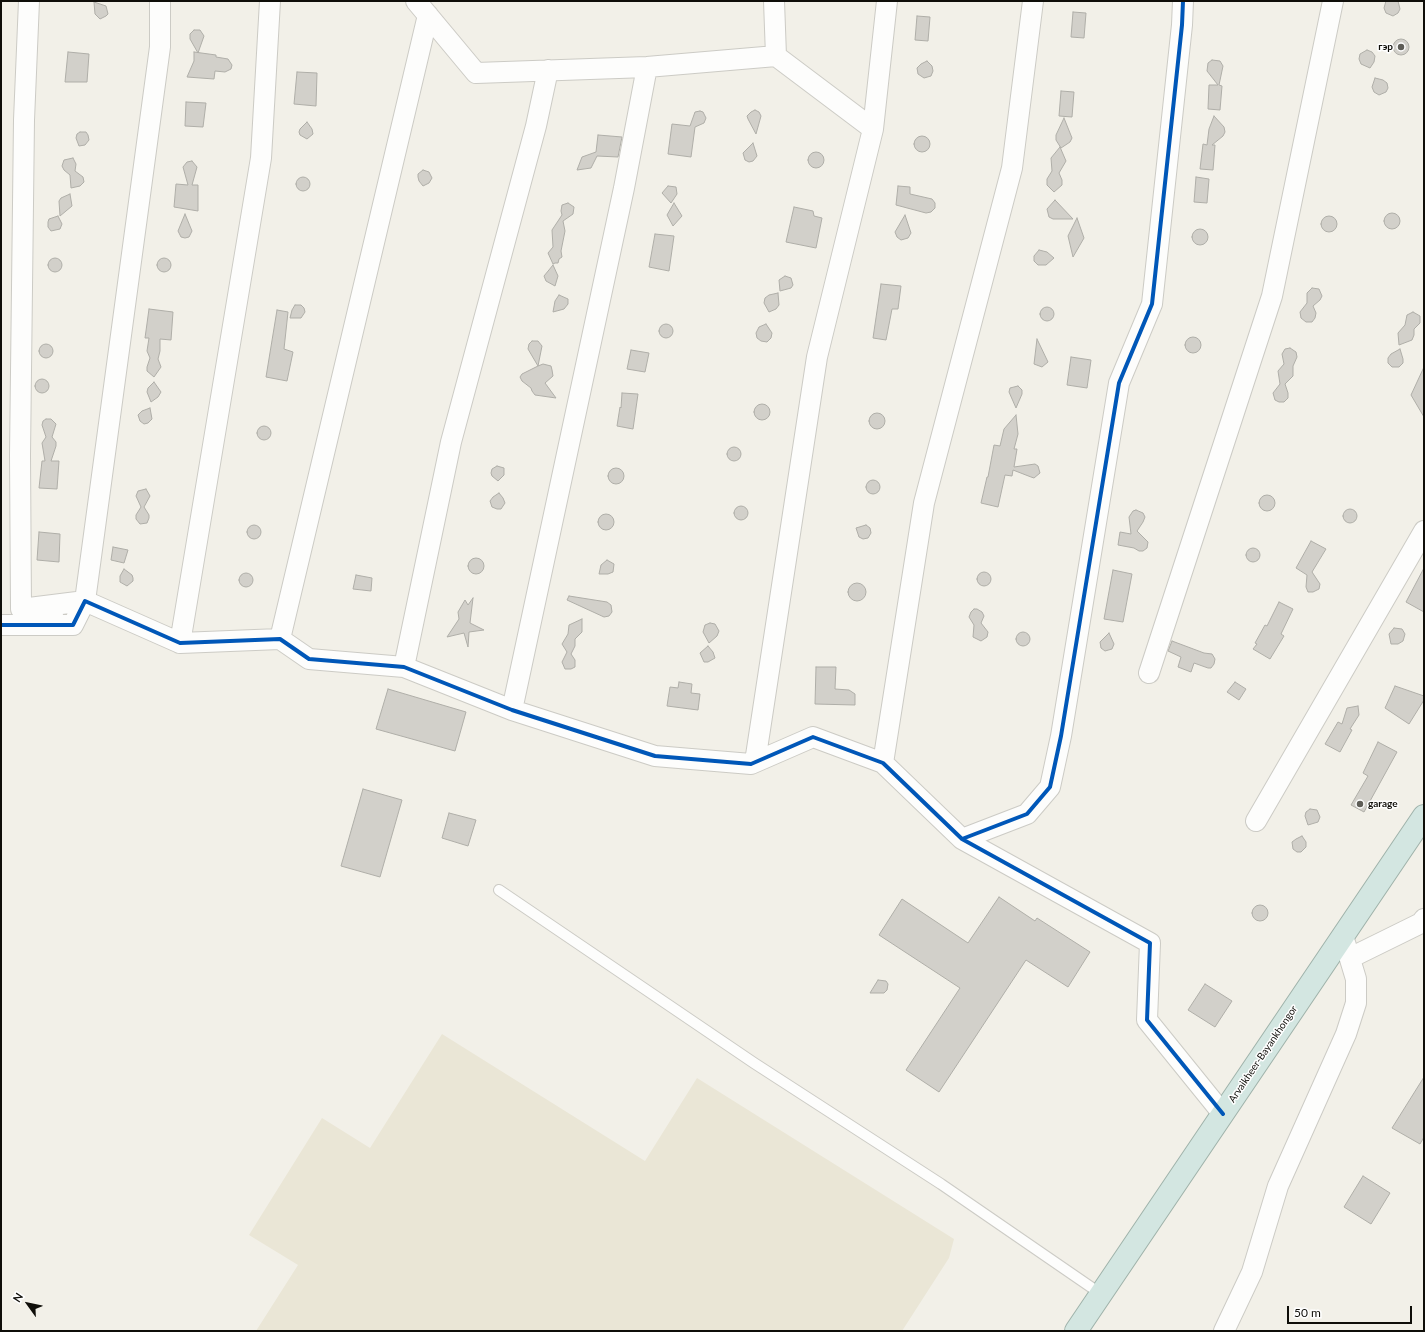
<!DOCTYPE html>
<html>
<head>
<meta charset="utf-8">
<style>
	body { margin:0 }
	#map { position:relative; width:1425px; height:1332px; overflow:hidden; background:#f2f0e8; font-family:Lato,sans-serif }
	canvas { display:block }
	.frame { position:absolute; inset:0; border:2px solid #0f0e09; pointer-events:none }
	.north { position:absolute; left:8px; top:1284px; width:40px; height:40px; -webkit-text-stroke:3px #fff; paint-order:stroke; rotate:303deg; font-size:11px; font-weight:700; line-height:16px; text-align:center; color:#0f0e09 }
	.north::after { content:''; display:block; margin:auto; width:14px; height:18px; background:#0f0e09; clip-path:polygon(50% 0,100% 100%,50% 72%,0 100%) }
	.scale { position:absolute; left:1287px; top:1306px; width:125px; height:18px; box-sizing:border-box; border:2px solid #0f0e09; border-top:0; padding-left:5px; font-size:12px; line-height:14px; white-space:nowrap; color:#0f0e09; -webkit-text-stroke:3px #fff; paint-order:stroke }
</style>
</head>
<body>
<div id="map">
<canvas width="1425" height="1332"></canvas>
<div class="frame"></div>
<div class="north">N</div>
<div class="scale">50 m</div>
</div>
<script>
const g = document.querySelector('canvas').getContext('2d');
g.lineJoin = 'round';
function fill(path, color) { g.fillStyle = color; g.fill(path, 'evenodd'); }
const poly = rows => new Path2D(rows.map(r => 'M' + r).join(''));
function strokePath(path, color, width, dash) { g.strokeStyle = color; g.lineWidth = width; g.lineCap = dash ? 'butt' : 'round'; g.setLineDash(dash || []); g.stroke(path); }
function label(font, color, halo, rows, align = 'center') {
  g.font = font + ' Lato,sans-serif'; g.lineWidth = 3; g.setLineDash([]); g.textBaseline = 'middle'; g.strokeStyle = halo; g.fillStyle = color; for (const [text, x, y, turn = 0] of rows) {
    g.save(); g.translate(x, y); g.rotate((+turn || 0) * Math.PI / 180); g.textAlign = isNaN(turn) ? turn : align; if (halo) g.strokeText(text, 0, 0); g.fillText(text, 0, 0); g.restore();
  }
}
fill(poly([
	[442,1034,645,1161,697,1078,954,1239,949,1258,902,1331,256,1331,298,1265,249,1235,322,1118,370,1148]
]), '#eae6d6');
const building = poly([
	[1386,1,1398,1,1400,9,1398,13,1393,16,1386,13,1384,8,1386,1],
	[94,2,106,6,108,14,106,16,100,19,95,14,94,2],
	[1073,12,1086,13,1084,38,1071,37,1073,12],
	[917,16,930,17,928,41,915,40,917,16],
	[194,30,200,30,204,36,198,53,190,39,190,34,194,30],
	'1393 47a8 8 0 1 1 16 0a8 8 0 1 1-16 0Z',
	[1367,50,1372,52,1375,56,1374,62,1370,68,1361,64,1359,59,1360,54,1367,50],
	[68,52,89,54,87,82,65,82,68,52],
	[194,52,216,55,216,57,228,59,232,65,231,69,225,72,215,71,214,79,187,77,194,61,194,52],
	[1212,60,1220,61,1223,66,1219,85,1222,86,1220,110,1208,109,1209,85,1218,85,1207,71,1208,63,1212,60],
	[927,61,932,66,933,71,931,76,924,78,918,74,917,68,921,64,927,61],
	[297,72,317,73,316,106,294,104,297,72],
	[1375,78,1383,80,1387,83,1388,88,1386,92,1379,95,1374,92,1372,87,1375,78],
	[1061,91,1074,92,1072,117,1059,116,1061,91],
	[186,102,206,103,203,127,185,126,186,102],
	[755,110,759,112,761,116,756,134,748,119,747,116,751,112,755,110],
	[700,111,703,112,706,118,704,123,695,127,691,157,668,154,672,124,690,126,695,112,700,111],
	[1214,116,1224,127,1225,132,1223,136,1212,145,1215,145,1213,170,1200,169,1203,144,1207,145,1209,129,1214,116],
	[1064,118,1072,138,1070,142,1061,148,1056,140,1056,135,1064,118],
	[307,122,312,129,313,134,307,139,300,135,299,132,300,129,307,122],
	[80,132,86,132,88,135,89,140,85,145,79,146,76,138,77,134,80,132],
	[598,135,622,137,618,157,597,156,591,168,577,170,582,157,596,152,598,135],
	'914 144a8 8 0 1 1 16 0a8 8 0 1 1-16 0Z',
	[753,143,757,156,753,161,749,162,745,160,743,153,753,143],
	[1060,147,1066,161,1059,173,1062,180,1062,185,1054,192,1047,185,1047,179,1052,171,1051,158,1060,147],
	'808 160a8 8 0 1 1 16 0a8 8 0 1 1-16 0Z',
	[73,158,76,164,75,171,83,177,84,182,80,186,71,188,70,175,64,170,62,166,64,160,73,158],
	[192,161,197,167,192,185,198,185,198,211,174,207,176,184,188,185,183,167,187,162,192,161],
	[423,170,429,172,432,178,429,183,423,186,419,181,418,177,418,174,423,170],
	[1196,177,1209,179,1207,203,1194,202,1196,177],
	'296 184a7 7 0 1 1 14 0a7 7 0 1 1-14 0Z',
	[668,186,676,187,677,194,671,203,662,193,668,186],
	[898,186,910,187,910,194,932,199,935,203,935,208,931,212,926,213,896,205,898,186],
	[70,194,72,206,60,216,59,201,61,198,70,194],
	[1055,200,1073,219,1053,219,1049,217,1047,209,1055,200],
	[568,203,574,207,573,214,563,221,565,231,561,251,562,257,559,259,558,263,555,263,553,264,548,253,553,247,552,230,562,215,561,211,562,205,568,203],
	[674,203,682,216,673,226,667,215,674,203],
	[794,207,813,211,814,216,822,218,816,248,786,242,794,207],
	'1384 221a8 8 0 1 1 16 0a8 8 0 1 1-16 0Z',
	[185,214,192,231,189,237,185,238,181,237,178,231,185,214],
	[905,215,911,233,908,238,901,240,897,237,895,232,905,215],
	[58,216,62,224,60,229,51,231,48,227,48,222,49,219,58,216],
	'1321 224a8 8 0 1 1 16 0a8 8 0 1 1-16 0Z',
	[1077,218,1084,238,1073,257,1068,236,1077,218],
	'1192 237a8 8 0 1 1 16 0a8 8 0 1 1-16 0Z',
	[655,234,674,236,669,271,649,267,655,234],
	[1039,250,1047,252,1054,258,1046,265,1038,265,1034,261,1034,256,1039,250],
	'48 265a7 7 0 1 1 14 0a7 7 0 1 1-14 0Z',
	'157 265a7 7 0 1 1 14 0a7 7 0 1 1-14 0Z',
	[553,265,558,276,555,286,546,281,544,276,553,265],
	[785,276,791,278,793,285,791,288,780,291,779,280,785,276],
	[881,284,901,286,898,309,892,309,886,340,873,338,881,284],
	[1312,288,1319,289,1322,296,1320,300,1313,306,1316,313,1315,318,1312,322,1306,322,1301,318,1300,312,1307,303,1307,293,1312,288],
	[778,293,779,305,776,309,769,312,764,303,765,298,769,295,778,293],
	[559,295,568,299,568,304,564,309,553,312,555,301,559,295],
	[295,305,301,305,304,308,305,312,301,318,290,318,292,310,295,305],
	'1040 314a7 7 0 1 1 14 0a7 7 0 1 1-14 0Z',
	[149,309,173,312,171,340,160,339,160,351,158,359,161,367,154,377,147,371,147,367,150,358,147,351,149,338,145,338,149,309],
	[277,310,288,312,284,349,293,352,287,381,266,377,277,310],
	[1413,312,1420,316,1420,323,1414,329,1414,335,1412,340,1399,345,1398,333,1405,325,1407,315,1413,312],
	'659 331a7 7 0 1 1 14 0a7 7 0 1 1-14 0Z',
	[766,324,772,333,771,338,767,342,761,341,757,338,756,333,759,327,766,324],
	'1185 345a8 8 0 1 1 16 0a8 8 0 1 1-16 0Z',
	[1037,339,1048,362,1042,367,1034,364,1037,339],
	[532,341,538,341,542,346,538,366,543,364,551,366,552,370,553,376,545,383,556,398,535,395,532,391,531,388,522,381,520,377,522,374,538,366,528,349,529,344,532,341],
	'39 351a7 7 0 1 1 14 0a7 7 0 1 1-14 0Z',
	[1290,348,1296,352,1297,357,1293,366,1293,376,1285,384,1288,393,1288,398,1284,402,1279,402,1275,400,1273,393,1280,384,1278,371,1284,364,1282,354,1285,349,1290,348],
	[1400,349,1403,359,1403,363,1399,367,1392,367,1388,363,1388,358,1391,354,1400,349],
	[631,350,649,353,645,372,627,369,631,350],
	[1071,357,1091,360,1087,388,1067,385,1071,357],
	[1424,367,1424,417,1411,395,1424,367],
	'35 386a7 7 0 1 1 14 0a7 7 0 1 1-14 0Z',
	[154,382,161,392,158,397,151,402,147,392,148,388,154,382],
	[1018,386,1022,390,1022,394,1016,408,1009,392,1010,388,1018,386],
	[622,393,638,394,633,429,617,426,620,407,621,408,622,393],
	'754 412a8 8 0 1 1 16 0a8 8 0 1 1-16 0Z',
	[150,408,152,419,148,423,144,424,140,421,138,415,142,411,150,408],
	'869 421a8 8 0 1 1 16 0a8 8 0 1 1-16 0Z',
	[1016,415,1018,434,1014,449,1017,449,1014,467,1035,464,1038,466,1040,473,1034,478,1031,477,1013,470,1012,476,1005,475,998,507,981,503,987,477,988,477,994,445,1000,446,1004,429,1016,415],
	[46,419,51,419,56,424,52,437,56,442,56,446,51,461,59,461,57,489,39,488,42,461,45,461,42,443,46,437,42,425,43,421,46,419],
	'257 433a7 7 0 1 1 14 0a7 7 0 1 1-14 0Z',
	'727 454a7 7 0 1 1 14 0a7 7 0 1 1-14 0Z',
	[497,466,504,468,504,475,498,481,492,476,491,473,492,469,497,466],
	'608 476a8 8 0 1 1 16 0a8 8 0 1 1-16 0Z',
	'866 487a7 7 0 1 1 14 0a7 7 0 1 1-14 0Z',
	[146,489,150,496,144,507,149,515,149,518,147,523,140,524,136,519,136,515,141,507,136,496,138,491,146,489],
	[499,493,503,498,505,503,501,509,497,509,492,507,490,501,493,497,499,493],
	'1259 503a8 8 0 1 1 16 0a8 8 0 1 1-16 0Z',
	'734 513a7 7 0 1 1 14 0a7 7 0 1 1-14 0Z',
	'1343 516a7 7 0 1 1 14 0a7 7 0 1 1-14 0Z',
	[1136,510,1143,513,1145,517,1143,522,1137,531,1148,542,1147,548,1143,551,1139,551,1134,548,1118,545,1120,532,1131,534,1129,517,1133,511,1136,510],
	'598 522a8 8 0 1 1 16 0a8 8 0 1 1-16 0Z',
	[866,525,870,528,871,533,868,538,863,539,859,537,856,528,866,525],
	'247 532a7 7 0 1 1 14 0a7 7 0 1 1-14 0Z',
	[39,532,60,534,59,562,37,560,39,532],
	[1311,541,1326,549,1312,572,1320,584,1319,589,1313,592,1308,592,1306,587,1307,575,1296,568,1311,541],
	[113,547,128,550,124,563,111,560,113,547],
	'1246 555a7 7 0 1 1 14 0a7 7 0 1 1-14 0Z',
	'468 566a8 8 0 1 1 16 0a8 8 0 1 1-16 0Z',
	[607,560,614,564,613,572,608,574,599,574,601,565,607,560],
	[1424,568,1424,612,1406,602,1424,568],
	[124,569,132,575,133,578,133,581,127,586,120,582,120,576,124,569],
	[1113,570,1132,574,1123,622,1104,619,1113,570],
	'977 579a7 7 0 1 1 14 0a7 7 0 1 1-14 0Z',
	'239 580a7 7 0 1 1 14 0a7 7 0 1 1-14 0Z',
	[356,575,372,578,371,591,353,589,356,575],
	'848 592a9 9 0 1 1 18 0a9 9 0 1 1-18 0Z',
	[569,596,607,602,611,605,612,612,609,616,604,617,567,600,569,596],
	[473,598,470,623,484,630,469,632,468,647,464,633,447,637,459,619,458,612,465,600,468,605,473,598],
	[1279,602,1293,609,1281,634,1284,636,1270,659,1253,649,1257,644,1255,643,1265,625,1267,626,1279,602],
	[974,609,977,609,982,612,984,616,981,623,988,632,987,637,981,641,973,637,974,625,969,617,971,612,974,609],
	[582,619,582,632,575,639,575,646,571,654,575,660,575,667,571,669,565,669,562,662,567,652,562,644,568,634,569,625,582,619],
	[710,623,715,624,719,631,717,636,709,643,703,632,705,625,710,623],
	[1394,628,1402,629,1405,634,1403,641,1398,644,1391,644,1389,634,1394,628],
	'1016 639a7 7 0 1 1 14 0a7 7 0 1 1-14 0Z',
	[1109,633,1114,644,1112,649,1105,651,1101,648,1100,642,1109,633],
	[1172,641,1204,653,1212,654,1215,659,1214,664,1211,668,1208,668,1194,663,1191,672,1178,667,1181,657,1168,651,1172,641],
	[708,646,713,652,715,658,708,662,704,662,700,653,708,646],
	[816,667,836,667,835,689,849,690,855,694,855,705,815,704,816,667],
	[679,682,692,684,691,693,700,694,698,710,667,706,670,687,678,688,679,682],
	[1235,682,1246,689,1239,700,1227,692,1235,682],
	[1395,686,1424,696,1424,700,1409,724,1385,708,1395,686],
	[388,689,466,712,455,751,376,729,388,689],
	[1358,706,1359,715,1350,729,1352,730,1340,752,1325,744,1338,722,1342,724,1347,708,1358,706],
	[1378,742,1397,752,1364,812,1351,805,1368,776,1363,773,1378,742],
	[363,789,402,800,380,877,341,866,363,789],
	[1310,809,1317,810,1320,817,1318,822,1308,825,1305,816,1306,812,1310,809],
	[449,813,476,820,468,846,442,838,449,813],
	[1302,836,1306,842,1306,847,1301,852,1297,852,1293,849,1292,842,1296,839,1302,836],
	[999,897,1035,921,1037,918,1090,952,1068,987,1026,960,939,1092,906,1070,960,988,879,935,902,899,968,943,999,897],
	'1252 913a8 8 0 1 1 16 0a8 8 0 1 1-16 0Z',
	[878,980,886,981,888,984,887,990,884,993,870,993,878,980],
	[1205,984,1232,1001,1215,1027,1188,1010,1205,984],
	[1424,1077,1424,1137,1420,1144,1392,1128,1424,1077],
	[1363,1176,1390,1193,1371,1224,1344,1207,1363,1176]
]);
fill(building, '#d2d0ca');
strokePath(building, '#afaea8', 1);
const lane = poly([
	[499,890,754,1063,941,1184,1101,1294]
]);
const street = poly([
	[416,1,476,73,647,67,776,56,873,129],
	[774,1,776,56],
	[21,609,20,455,24,120,29,1],
	[54,619,21,609,85,601,160,47,160,1],
	[1,625,73,625,85,601,180,643,280,639,309,659,404,667,512,710,655,756,751,764,813,737,883,763,962,839,1150,943,1147,1020,1223,1114],
	[280,639,428,15],
	[180,643,261,158,270,1],
	[404,667,451,442,536,126,548,70],
	[1149,673,1272,296,1333,1],
	[512,710,624,188,647,67],
	[755,762,817,357,873,129,887,1],
	[883,763,924,503,1012,168,1033,1],
	[1256,821,1424,531],
	[962,839,1027,814,1050,787,1061,736,1119,383,1152,304,1182,25,1183,1],
	[1350,958,1421,923,1424,919],
	[1224,1331,1252,1272,1278,1186,1346,1034,1356,1003,1356,979,1343,936]
]);
const highway = poly([
	[1076,1331,1424,816]
]);
strokePath(lane, '#cccbc5', 12);
strokePath(street, '#cccbc5', 22);
strokePath(highway, '#9fb2aa', 24);
strokePath(lane, '#fdfdfc', 10);
strokePath(street, '#fdfdfc', 20);
strokePath(highway, '#d3e6e1', 22);
strokePath(poly([
	[1,625,73,625,85,601,180,643,280,639,309,659,404,667,512,710,655,756,751,764,813,737,883,763,962,839,1150,943,1147,1020,1223,1114],
	[962,839,1027,814,1050,787,1061,736,1119,383,1152,304,1182,25,1183,1]
]), '#0057b8', 4);
for (const [x, y, r, color] of [
	[1401,47,4,"#5e5d57"],
	[1360,804,4,"#5e5d57"]
]) { const dot = new Path2D(); dot.arc(x, y, r, 0, 2 * Math.PI); g.fillStyle = color; g.fill(dot); strokePath(dot, '#fff', 1.5); }
label('bold 10px', '#0f0e09', '#fff', [
	["гэр",1393,47],
	["garage",1368,804,"left"]
], 'right');
label('10px', '#0f0e09', '#fff', [
	["Arvaikheer-Bayankhongor",1263,1054,-56]
]);
</script>
</body>
</html>
